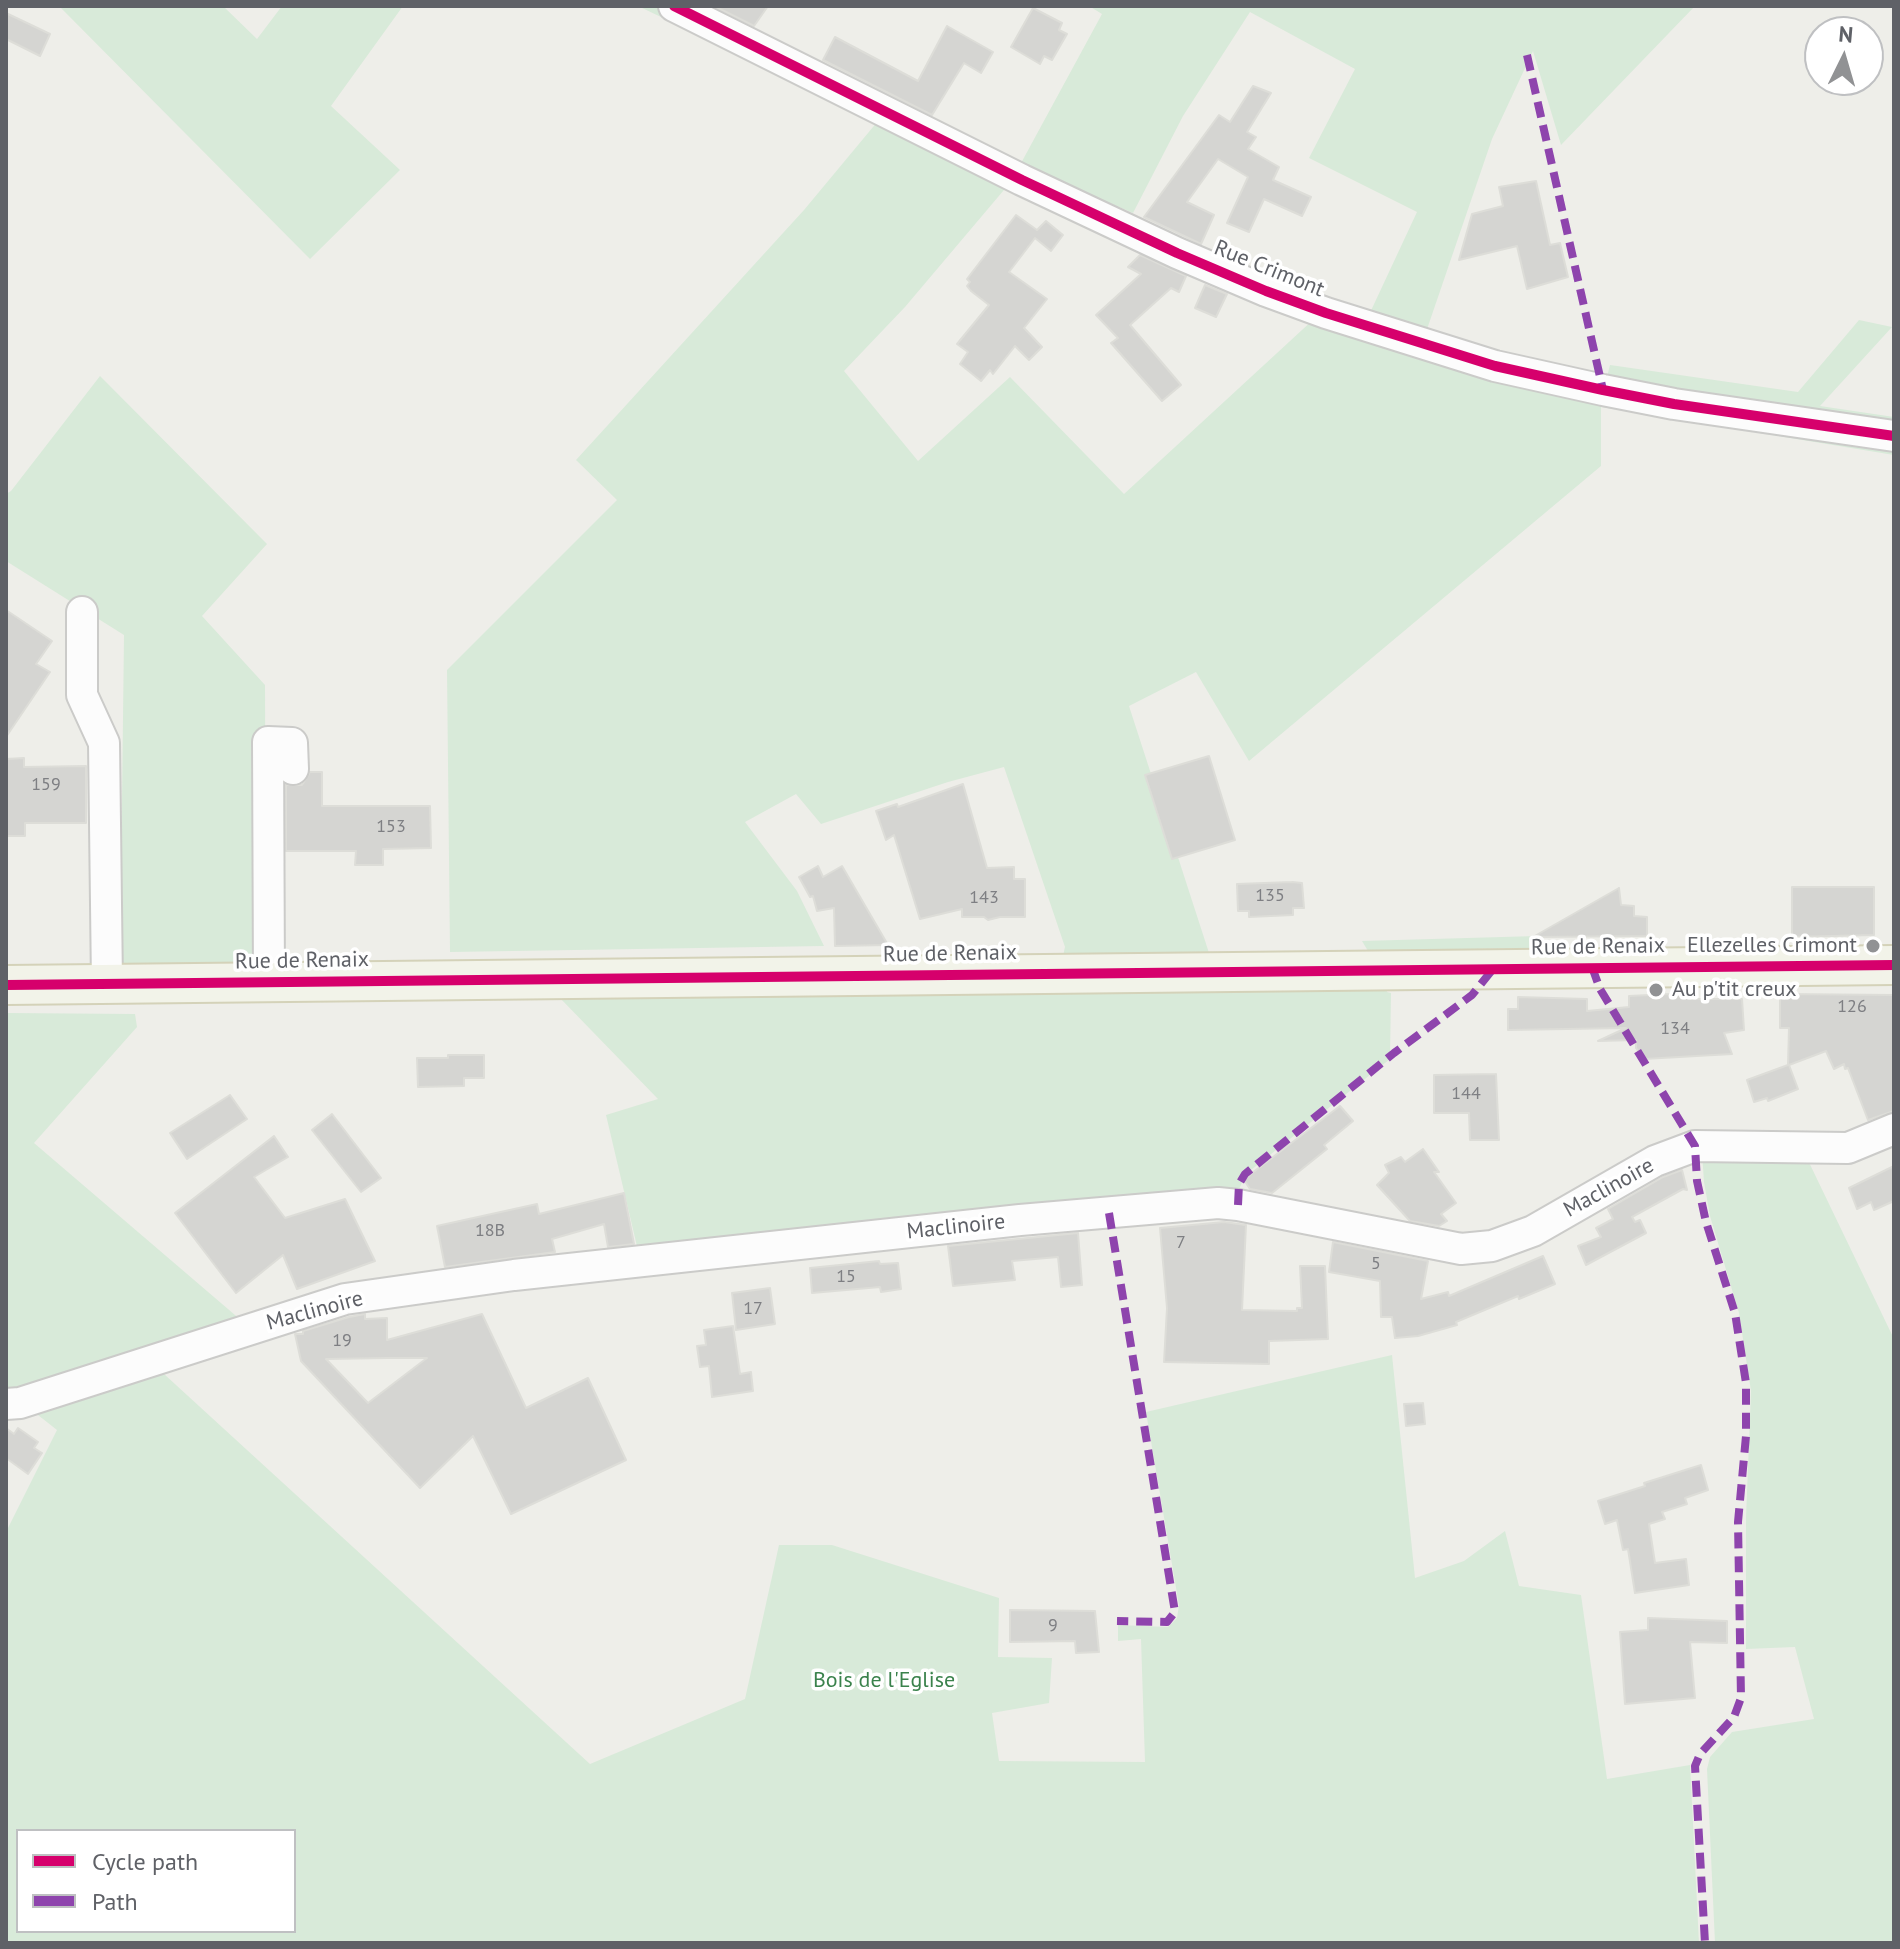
<!DOCTYPE html>
<html>
<head>
<meta charset="utf-8">
<style>
	body { margin:0 }
	#map { position:relative; width:1900px; height:1949px; overflow:hidden; background:#eeeee9; font-family:"PT Sans",sans-serif }
	canvas { display:block }
	.frame { position:absolute; inset:0; border:8px solid #5f6167; pointer-events:none }
	.legend { position:absolute; left:16px; top:1829px; width:280px; height:104px; box-sizing:border-box; background:#fff; border:2px solid #bfc0c2; margin:0; padding:10px 14px; list-style:none; font-size:24px; color:#5f6167 }
	.legend li { display:flex; align-items:center; gap:16px; height:40px }
	.legend b { width:40px; border:2px solid #bfc0c2 }
	.north { position:absolute; left:1804px; top:16px; width:80px; height:80px; box-sizing:border-box; background:#fff; border:2px solid #bfc0c2; border-radius:50%; rotate:5deg; font-size:22px; font-weight:700; line-height:32px; text-align:center; color:#5f6167 }
	.north::after { content:''; display:block; margin:auto; width:28px; height:36px; background:#919294; clip-path:polygon(50% 0,100% 100%,50% 72%,0 100%) }
</style>
</head>
<body>
<div id="map">
<canvas width="1900" height="1949"></canvas>
<div class="frame"></div>
<ul class="legend">
<li><b style="height:10px;background:#d6006c"></b>Cycle path</li>
<li><b style="height:10px;background:#8e44ad"></b>Path</li>
</ul>
<div class="north">N</div>
</div>
<script>
const g = document.querySelector('canvas').getContext('2d');
g.lineJoin = 'round';
function fill(path, color) { g.fillStyle = color; g.fill(path, 'evenodd'); }
const poly = rows => new Path2D(rows.map(r => 'M' + r).join(''));
function strokePath(path, color, width, dash) { g.strokeStyle = color; g.lineWidth = width; g.lineCap = dash ? 'butt' : 'round'; g.setLineDash(dash || []); g.stroke(path); }
function label(font, color, halo, rows, align = 'center') {
  g.font = font + ' "PT Sans",sans-serif'; g.lineWidth = 7; g.setLineDash([]); g.textBaseline = 'middle'; g.strokeStyle = halo; g.fillStyle = color; for (const [text, x, y, turn = 0] of rows) {
    g.save(); g.translate(x, y); g.rotate((+turn || 0) * Math.PI / 180); g.textAlign = isNaN(turn) ? turn : align; if (halo) g.strokeText(text, 0, 0); g.fillText(text, 0, 0); g.restore();
  }
}
fill(poly([
	[59,6,223,6,257,39,282,6,403,6,331,106,400,170,310,259],
	[638,6,658,6,1009,184,905,307,844,371,918,461,1010,377,1124,494,1315,318,1894,444,1894,455,1601,407,1601,466,1249,761,1196,672,1129,706,1209,953,1063,956,1065,947,1004,767,948,782,821,824,796,794,745,822,797,891,824,946,450,952,447,670,617,500,576,460,804,210,878,121],
	[1089,6,1695,6,1561,145,1533,51,1492,139,1424,338,1368,317,1417,212,1309,158,1355,69,1250,12,1183,116,1133,213,1020,165,1102,14],
	[1859,320,1892,327,1820,406,1894,417,1894,427,1606,381,1610,365,1798,392],
	[100,376,267,544,202,616,265,685,266,965,120,966,124,635,6,561,6,494,11,491],
	[1537,936,1531,948,1368,951,1362,941],
	[1386,986,1387,992,1391,993,1390,1059,1246,1174,1234,1200,640,1259,606,1115,658,1099,559,997,800,996,801,993],
	[6,1013,135,1014,137,1027,34,1143,249,1327,6,1397],
	[1804,1152,1894,1339,1894,1943,1715,1943,1707,1769,1710,1757,1732,1732,1814,1719,1795,1647,1746,1649,1746,1518,1751,1391,1739,1313,1710,1216,1704,1182,1702,1153],
	[1392,1355,1415,1578,1464,1561,1505,1531,1519,1586,1581,1595,1607,1779,1690,1765,1699,1943,6,1943,6,1532,57,1430,24,1404,152,1363,590,1764,745,1699,779,1545,832,1545,999,1598,998,1657,1052,1658,1049,1703,992,1713,999,1761,1145,1762,1141,1639,1118,1641,1118,1625,1168,1627,1177,1618,1179,1605,1146,1412],
	[18,1831,294,1831,294,1931,18,1931]
]), '#d8ead9');
const building = poly([
	[714,6,768,6,754,26,714,6],
	[1033,8,1062,23,1059,30,1067,34,1052,60,1044,56,1040,64,1011,47,1033,8],
	[6,13,50,34,40,56,6,39,6,13],
	[947,26,993,52,981,73,964,63,932,115,823,60,835,37,918,81,947,26],
	[1253,86,1271,93,1247,132,1256,137,1248,149,1279,167,1273,180,1311,197,1302,216,1264,199,1249,232,1227,223,1248,177,1218,159,1187,202,1214,215,1201,244,1144,217,1219,115,1230,122,1253,86],
	[1536,181,1550,245,1560,243,1568,277,1527,289,1517,246,1459,260,1472,214,1503,206,1499,187,1536,181],
	[1016,215,1037,230,1046,221,1063,235,1051,251,1035,238,1009,272,1047,299,1024,328,1042,347,1029,360,1015,346,993,374,990,370,981,381,960,364,968,352,957,344,989,305,971,291,967,286,970,282,967,279,1016,215],
	[1140,255,1186,276,1179,292,1171,288,1130,325,1181,385,1162,401,1111,343,1118,338,1096,315,1141,274,1128,267,1140,255],
	[1205,285,1227,294,1216,317,1195,308,1205,285],
	[6,610,52,641,36,664,50,672,6,737,6,610],
	[1209,756,1235,840,1172,859,1145,775,1209,756],
	[24,758,24,767,86,766,86,823,25,823,25,836,6,836,6,759,24,758],
	[310,772,322,772,322,806,430,806,431,848,383,849,383,865,355,865,356,851,286,851,286,785,302,785,310,772],
	[963,784,987,868,1014,867,1014,879,1025,879,1025,917,1000,917,988,920,984,917,962,917,962,909,920,919,894,835,886,840,876,811,897,804,898,807,963,784],
	[818,866,823,877,842,866,888,945,835,946,834,908,817,911,813,896,810,897,799,877,818,866],
	[1292,882,1302,883,1304,908,1293,908,1293,915,1249,917,1249,911,1238,911,1237,884,1292,882],
	[1792,887,1874,887,1874,935,1792,937,1792,887],
	[1619,888,1621,905,1634,906,1634,916,1647,917,1647,936,1533,937,1619,888],
	[1671,994,1690,996,1690,999,1742,999,1744,1030,1724,1033,1732,1054,1644,1059,1636,1048,1636,1040,1598,1041,1626,1028,1508,1030,1508,1009,1518,1009,1518,997,1587,999,1587,1011,1629,1007,1629,996,1671,994],
	[1780,994,1894,995,1894,1111,1868,1120,1848,1068,1845,1069,1844,1064,1834,1069,1826,1051,1789,1065,1798,1089,1768,1101,1767,1098,1754,1102,1747,1080,1788,1065,1789,1028,1780,1028,1780,994],
	[448,1055,484,1055,484,1078,464,1078,464,1086,418,1087,417,1058,448,1058,448,1055],
	[1496,1074,1499,1140,1470,1140,1469,1113,1434,1113,1434,1075,1496,1074],
	[230,1095,247,1119,187,1159,170,1133,230,1095],
	[1340,1106,1353,1121,1324,1145,1327,1149,1272,1193,1250,1189,1244,1180,1252,1173,1340,1106],
	[332,1114,381,1178,361,1192,312,1130,332,1114],
	[274,1136,288,1157,254,1177,285,1218,345,1199,375,1261,297,1289,283,1255,236,1293,175,1213,274,1136],
	[1423,1149,1439,1172,1434,1172,1456,1203,1441,1214,1447,1221,1439,1226,1410,1221,1377,1185,1389,1173,1385,1165,1401,1157,1405,1162,1423,1149],
	[1894,1166,1894,1201,1874,1210,1871,1202,1857,1209,1849,1188,1894,1166],
	[1682,1170,1687,1190,1683,1189,1632,1217,1635,1222,1640,1220,1646,1233,1586,1265,1578,1246,1601,1237,1596,1228,1613,1219,1608,1209,1663,1177,1682,1170],
	[624,1193,634,1244,608,1247,604,1224,552,1239,555,1252,445,1267,437,1226,537,1204,539,1214,624,1193],
	[1224,1222,1246,1225,1242,1310,1297,1311,1297,1308,1302,1308,1300,1266,1325,1266,1328,1339,1269,1341,1269,1364,1164,1362,1167,1308,1160,1228,1224,1222],
	[1078,1233,1082,1285,1061,1287,1058,1257,1012,1261,1015,1280,953,1286,948,1246,1078,1233],
	[1333,1242,1428,1261,1421,1299,1448,1292,1449,1296,1543,1256,1555,1284,1519,1299,1518,1296,1456,1322,1457,1325,1418,1336,1395,1338,1392,1317,1381,1317,1380,1281,1329,1272,1333,1242],
	[879,1261,880,1264,898,1263,901,1289,881,1292,880,1287,812,1293,810,1268,879,1261],
	[770,1288,775,1324,736,1330,732,1293,770,1288],
	[365,1314,365,1319,387,1318,387,1340,482,1314,526,1408,588,1378,626,1460,511,1514,473,1436,420,1488,301,1361,295,1334,303,1334,303,1331,349,1317,365,1314],
	[388,1358,427,1358,368,1403,326,1359,388,1358],
	[733,1326,740,1374,751,1372,753,1391,712,1397,709,1366,700,1367,697,1346,706,1345,704,1330,733,1326],
	[1423,1403,1425,1424,1406,1426,1404,1404,1423,1403],
	[6,1428,14,1434,18,1428,38,1442,34,1448,42,1453,28,1474,6,1458,6,1428],
	[1701,1465,1708,1490,1685,1498,1687,1504,1662,1512,1665,1519,1649,1524,1655,1563,1686,1559,1689,1585,1635,1593,1628,1549,1623,1550,1617,1520,1605,1524,1598,1501,1645,1486,1644,1483,1701,1465],
	[1010,1610,1095,1611,1099,1652,1076,1653,1075,1641,1010,1642,1010,1610],
	[1648,1618,1727,1621,1727,1643,1690,1642,1695,1698,1625,1704,1620,1632,1648,1630,1648,1618]
]);
fill(building, '#d5d5d2');
strokePath(building, '#ddddd8', 2);
const minor = poly([
	[674,6,1022,180,1177,253,1266,291,1326,313,1495,366,1603,390,1674,404,1894,436],
	[82,612,82,695,104,743,107,984],
	[269,982,268,742,292,743,293,769],
	[6,1404,20,1403,345,1299,514,1275,1020,1220,1218,1203,1238,1205,1461,1249,1492,1246,1533,1231,1655,1161,1695,1146,1848,1148,1894,1129]
]);
const major = poly([
	[6,985,1894,965]
]);
strokePath(minor, '#cbcbc9', 34);
strokePath(major, '#d4d2b9', 42);
strokePath(minor, '#fcfcfc', 30);
strokePath(major, '#f2f3e9', 38);
strokePath(poly([
	[1527,55,1603,390],
	[1592,967,1600,989,1695,1146,1697,1181,1706,1222,1735,1313,1746,1383,1746,1436,1738,1522,1741,1698,1734,1717,1700,1754,1695,1766,1705,1943],
	[1238,1205,1239,1184,1245,1174,1394,1053,1472,995,1493,969],
	[1109,1213,1175,1612,1167,1622,1117,1621]
]), '#8e44ad', 8, [16, 8]);
strokePath(poly([
	[674,6,1022,180,1177,253,1266,291,1326,313,1495,366,1603,390,1674,404,1894,436],
	[6,985,1894,965]
]), '#d6006c', 10);
for (const [x, y, r, color] of [
	[1873,946,8,"#919294"],
	[1656,990,8,"#919294"]
]) { const dot = new Path2D(); dot.arc(x, y, r, 0, 2 * Math.PI); g.fillStyle = color; g.fill(dot); strokePath(dot, '#fff', 3); }
label('18px', '#7e7f83', null, [
	["159",46,785],
	["153",391,827],
	["135",1270,896],
	["143",984,898],
	["126",1852,1007],
	["134",1675,1029],
	["144",1466,1094],
	["18B",490,1231],
	["7",1181,1243],
	["5",1376,1264],
	["15",846,1277],
	["17",753,1309],
	["19",342,1341],
	["9",1053,1626]
]);
label('22px', '#5f6167', '#fff', [
	["Rue Crimont",1269,269,22],
	["Rue de Renaix",1598,947,-1],
	["Rue de Renaix",950,954,-1],
	["Rue de Renaix",302,961,-1],
	["Maclinoire",1609,1188,-29],
	["Maclinoire",956,1227,-6],
	["Maclinoire",315,1311,-15]
]);
label('22px', '#5f6167', '#fff', [
	["Ellezelles Crimont",1857,946],
	["Au p'tit creux",1672,990,"left"]
], 'right');
label('22px', '#3a824c', '#fff', [
	["Bois de l'Eglise",884,1681]
]);
</script>
</body>
</html>
